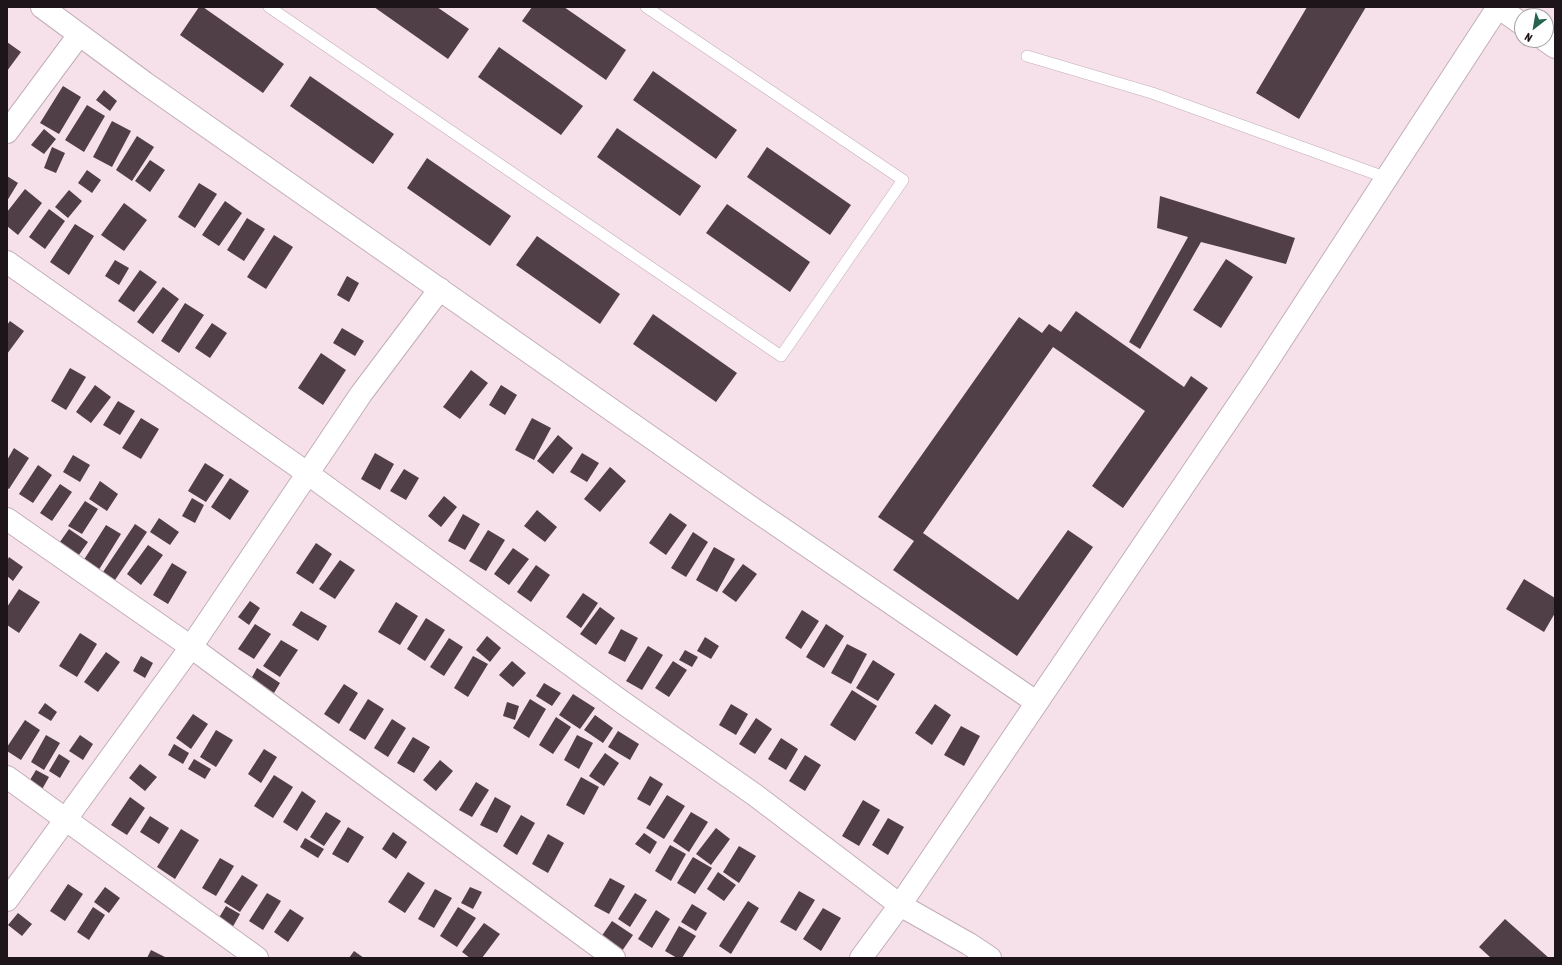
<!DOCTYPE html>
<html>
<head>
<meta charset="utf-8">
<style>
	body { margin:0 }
	#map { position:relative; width:1562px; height:965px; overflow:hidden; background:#f6e0ea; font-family:"Asap Condensed",sans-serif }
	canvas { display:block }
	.frame { position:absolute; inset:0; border:8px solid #1d1519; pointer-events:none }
	.north { position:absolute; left:1514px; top:8px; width:40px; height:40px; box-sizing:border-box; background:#fff; border:1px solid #a5a1a3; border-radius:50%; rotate:211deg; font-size:11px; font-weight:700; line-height:16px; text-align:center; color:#1d1519 }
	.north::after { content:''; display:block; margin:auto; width:14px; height:18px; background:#266451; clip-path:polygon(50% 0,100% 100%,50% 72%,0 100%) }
</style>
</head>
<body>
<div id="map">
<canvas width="1562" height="965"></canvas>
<div class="frame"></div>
<div class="north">N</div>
</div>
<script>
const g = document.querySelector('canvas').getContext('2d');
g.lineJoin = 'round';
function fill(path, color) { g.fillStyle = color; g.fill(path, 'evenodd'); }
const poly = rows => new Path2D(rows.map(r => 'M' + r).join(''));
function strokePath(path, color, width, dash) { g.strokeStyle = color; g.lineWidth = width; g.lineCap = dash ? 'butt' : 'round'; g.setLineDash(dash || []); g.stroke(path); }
fill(poly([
	[199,7,203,7,284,64,263,93,180,35],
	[374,7,437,7,469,29,448,59],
	[532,7,564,7,626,50,606,80,522,21],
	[1307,7,1366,7,1299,119,1256,93],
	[7,42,21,52,7,71],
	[499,47,583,106,561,135,478,77],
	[653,71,737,130,716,159,633,100],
	[310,76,394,134,373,164,290,106],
	[63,86,81,97,59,134,40,123],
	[104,90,117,101,110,111,96,100],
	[87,105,105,116,84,152,65,140],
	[112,121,131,131,112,167,93,157],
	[617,128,701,186,680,216,597,157],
	[44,129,56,139,44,154,31,145],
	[137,136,154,147,132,181,116,170],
	[52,147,65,153,56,173,44,168],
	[767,147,851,205,830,235,747,177],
	[427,158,511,216,490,246,407,188],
	[150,160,165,170,150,192,135,181],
	[87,170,101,180,92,193,78,183],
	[7,176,18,183,7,201],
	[199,183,217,194,195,228,178,217],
	[25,189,42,203,18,235,7,226,7,212],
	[69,190,82,201,68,218,55,207],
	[1160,196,1295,238,1286,264,1201,242,1140,349,1129,342,1188,237,1157,228],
	[225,201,242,213,219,246,202,235],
	[124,203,147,220,124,251,101,235],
	[727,204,810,262,790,292,706,233],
	[49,209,65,221,45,249,29,237],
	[247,218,265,229,244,261,227,250],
	[75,224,94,236,69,275,50,262],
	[274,235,293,247,266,289,247,277],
	[537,236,620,294,600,324,516,265],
	[1226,259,1253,277,1221,328,1193,310],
	[115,260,129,268,119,285,105,276],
	[140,270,157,282,134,312,118,301],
	[347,276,359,283,349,302,337,295],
	[163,287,179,299,153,334,137,322],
	[185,303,204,315,179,353,161,341],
	[1076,311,1184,387,1191,376,1208,388,1123,508,1092,486,1145,411,1053,347,923,533,1018,600,1068,530,1093,547,1017,656,893,570,914,541,878,517,1019,317,1042,333,1049,324,1061,332],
	[653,314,737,373,716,402,633,344],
	[10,321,24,331,7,354,7,325],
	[212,323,227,333,210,358,195,348],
	[342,328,364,341,355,356,333,343],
	[321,353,346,370,323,405,298,388],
	[70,368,86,377,66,410,51,401],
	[471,370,488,383,460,419,443,407],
	[95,385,111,397,91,423,76,412],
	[501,385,517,395,505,415,489,405],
	[118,401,135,411,120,435,103,425],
	[141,418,159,429,141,459,122,448],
	[532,418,551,428,534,460,515,450],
	[558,435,573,448,553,474,537,461],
	[14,448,29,458,9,489,7,488,7,460],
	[375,453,394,464,380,490,361,479],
	[582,453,599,463,587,482,570,472],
	[73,455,90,465,80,482,63,472],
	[205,463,224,475,206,502,188,491],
	[38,465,52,475,33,503,19,494],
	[610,467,626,481,600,512,584,499],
	[404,469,419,478,406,500,390,491],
	[230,478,249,491,230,520,211,507],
	[100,481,118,494,107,511,89,499],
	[60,484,72,492,52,521,40,513],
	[444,496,457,507,441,527,428,516],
	[192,498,204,505,195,523,182,516],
	[85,501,98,509,82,534,68,526],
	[537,510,557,527,545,542,524,526],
	[670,513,687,525,666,555,649,543],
	[463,514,480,524,465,550,448,541],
	[159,518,179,532,170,545,150,532],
	[135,524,147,532,111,586,99,578],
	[106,525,121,534,95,576,80,566],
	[69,529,88,542,74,562,55,549],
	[488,530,505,540,486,571,469,561],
	[693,532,708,542,686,577,671,568],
	[316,543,332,554,313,584,296,573],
	[148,545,163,555,141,585,127,574],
	[714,547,735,559,717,592,696,580],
	[513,548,529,559,509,585,494,574],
	[9,557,23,567,13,581,7,576,7,561],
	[340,560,355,570,335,599,319,589],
	[172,563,187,572,168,604,153,595],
	[743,564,757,574,736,602,722,592],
	[536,565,550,575,531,602,517,592],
	[1524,579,1555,598,1555,613,1544,632,1506,609],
	[19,589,40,602,19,633,7,625,7,607],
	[583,593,598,603,581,628,566,617],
	[250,601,260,608,249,625,238,617],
	[396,602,418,616,400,645,378,632],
	[600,607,615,618,596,645,580,634],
	[802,610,819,621,801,649,785,638],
	[301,611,327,626,318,641,292,625],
	[426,618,445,630,425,661,407,649],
	[255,624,271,634,254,659,238,649],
	[826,624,844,636,824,668,806,657],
	[621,629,638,638,625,662,608,653],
	[80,633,97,644,77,677,59,666],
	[487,636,501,648,490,662,476,650],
	[705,637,719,646,711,659,697,651],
	[449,638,463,647,444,676,430,667],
	[281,640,298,650,280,677,263,666],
	[847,644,867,654,851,684,831,673],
	[648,646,663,655,642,690,626,681],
	[685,650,698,657,692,667,679,660],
	[106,652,120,662,98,692,84,682],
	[141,656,153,663,145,678,133,671],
	[473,656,488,664,468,697,454,688],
	[873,660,895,674,878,701,856,688],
	[512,661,526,673,513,687,499,675],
	[673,661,687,670,669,697,655,688],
	[257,668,280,683,274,693,251,679],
	[544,683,561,693,552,706,536,696],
	[344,684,358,693,339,724,324,714],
	[852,690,877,706,855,741,830,725],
	[573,694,595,708,580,729,559,715],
	[368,699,384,709,365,740,349,730],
	[530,699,546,709,529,738,513,728],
	[507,702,519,706,515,720,503,716],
	[45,703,57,712,51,721,38,713],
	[731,704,748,714,736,735,719,725],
	[935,704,951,715,932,745,915,733],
	[193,714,208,724,191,749,176,738],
	[595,715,613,728,603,743,584,730],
	[556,717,571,727,553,754,539,745],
	[756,718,772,729,755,754,739,744],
	[392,719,406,728,388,757,374,748],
	[25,720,40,730,21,760,7,751,7,747],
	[961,726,980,736,964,766,944,755],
	[216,730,233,740,216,767,200,757],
	[618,731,639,744,630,760,608,747],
	[46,735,60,743,44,770,31,762],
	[80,735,93,744,83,760,69,751],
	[577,735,593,743,579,769,564,760],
	[413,737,430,747,414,773,397,763],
	[781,738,798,749,786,770,768,759],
	[174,744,189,753,183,764,168,755],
	[264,749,277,757,261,783,248,774],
	[605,753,619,763,604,786,589,776],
	[59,754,70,761,60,778,49,771],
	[805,755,821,765,805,791,789,781],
	[194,759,211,769,205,779,188,769],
	[440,760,453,771,436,791,423,780],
	[140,764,157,777,145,791,129,778],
	[36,770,49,777,40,793,27,785],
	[274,775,293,787,273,818,254,806],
	[650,776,663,784,650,806,637,799],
	[581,777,599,787,584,815,566,805],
	[476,782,489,790,472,817,459,810],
	[302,791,316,801,297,831,283,822],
	[667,795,685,806,664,839,646,828],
	[130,797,145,808,127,835,111,825],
	[495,797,511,806,497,833,480,825],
	[863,800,880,810,859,846,842,836],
	[326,812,341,821,324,846,310,837],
	[691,812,708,822,689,852,673,841],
	[521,815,535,823,517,855,503,846],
	[150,816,169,828,159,844,140,832],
	[888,818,904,827,888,855,872,845],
	[348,827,364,837,348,863,332,854],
	[716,828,730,839,711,865,696,854],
	[181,829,199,840,175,879,157,867],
	[393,832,407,842,396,859,382,849],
	[644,833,657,842,650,854,635,844],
	[548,834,564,843,548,873,532,864],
	[305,838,324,849,318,858,300,847],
	[670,845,686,854,671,881,655,871],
	[739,846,756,856,739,883,723,872],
	[693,857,712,868,695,894,677,883],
	[220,858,234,866,216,896,202,888],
	[408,872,425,883,405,913,388,902],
	[718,872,736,885,724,901,707,889],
	[242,875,258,885,240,912,224,902],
	[610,878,625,886,609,914,594,906],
	[68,884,83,894,65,921,50,911],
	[105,887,120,898,109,913,94,902],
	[470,887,482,892,473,909,461,903],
	[435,889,452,898,434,928,418,919],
	[799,891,815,900,796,931,780,922],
	[267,893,281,901,263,930,249,921],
	[635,893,647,900,630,927,618,919],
	[748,901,759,908,731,954,719,946],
	[692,904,707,913,696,931,681,922],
	[226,906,240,914,231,930,217,921],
	[93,907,105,915,89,940,77,932],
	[458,907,476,918,457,947,440,936],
	[823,908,841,918,821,951,803,939],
	[290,909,304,918,288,942,274,932],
	[656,910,670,919,652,948,638,939],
	[18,913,32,924,22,936,8,925],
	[1505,919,1549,958,1491,958,1479,947],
	[612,921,633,935,622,951,601,937],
	[484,923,500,934,482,958,470,958,462,952],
	[679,926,696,936,682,958,677,958,665,951],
	[151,950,167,958,147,958],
	[354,951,364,958,349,958]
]), '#513f47');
const service = poly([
	[269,7,781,356,903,180,646,7],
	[1027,56,1152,93,1387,178]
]);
const minor = poly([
	[42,7,145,83,746,504,1036,702],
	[7,132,79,35],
	[7,262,307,473,622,702,755,795,900,905,969,944,990,958],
	[7,519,191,647,614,958],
	[7,777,257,958],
	[7,900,191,647,361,394,440,289],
	[861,958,900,905,1257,377,1498,7]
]);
const tertiary = poly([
	[1498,7,1522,24],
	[1545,40,1555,47]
]);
strokePath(service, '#c2aeb7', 12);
strokePath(minor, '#c2aeb7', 24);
strokePath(tertiary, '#c2aeb7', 24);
strokePath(service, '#fff', 11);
strokePath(minor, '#fff', 22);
strokePath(tertiary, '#fff', 22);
</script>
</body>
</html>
